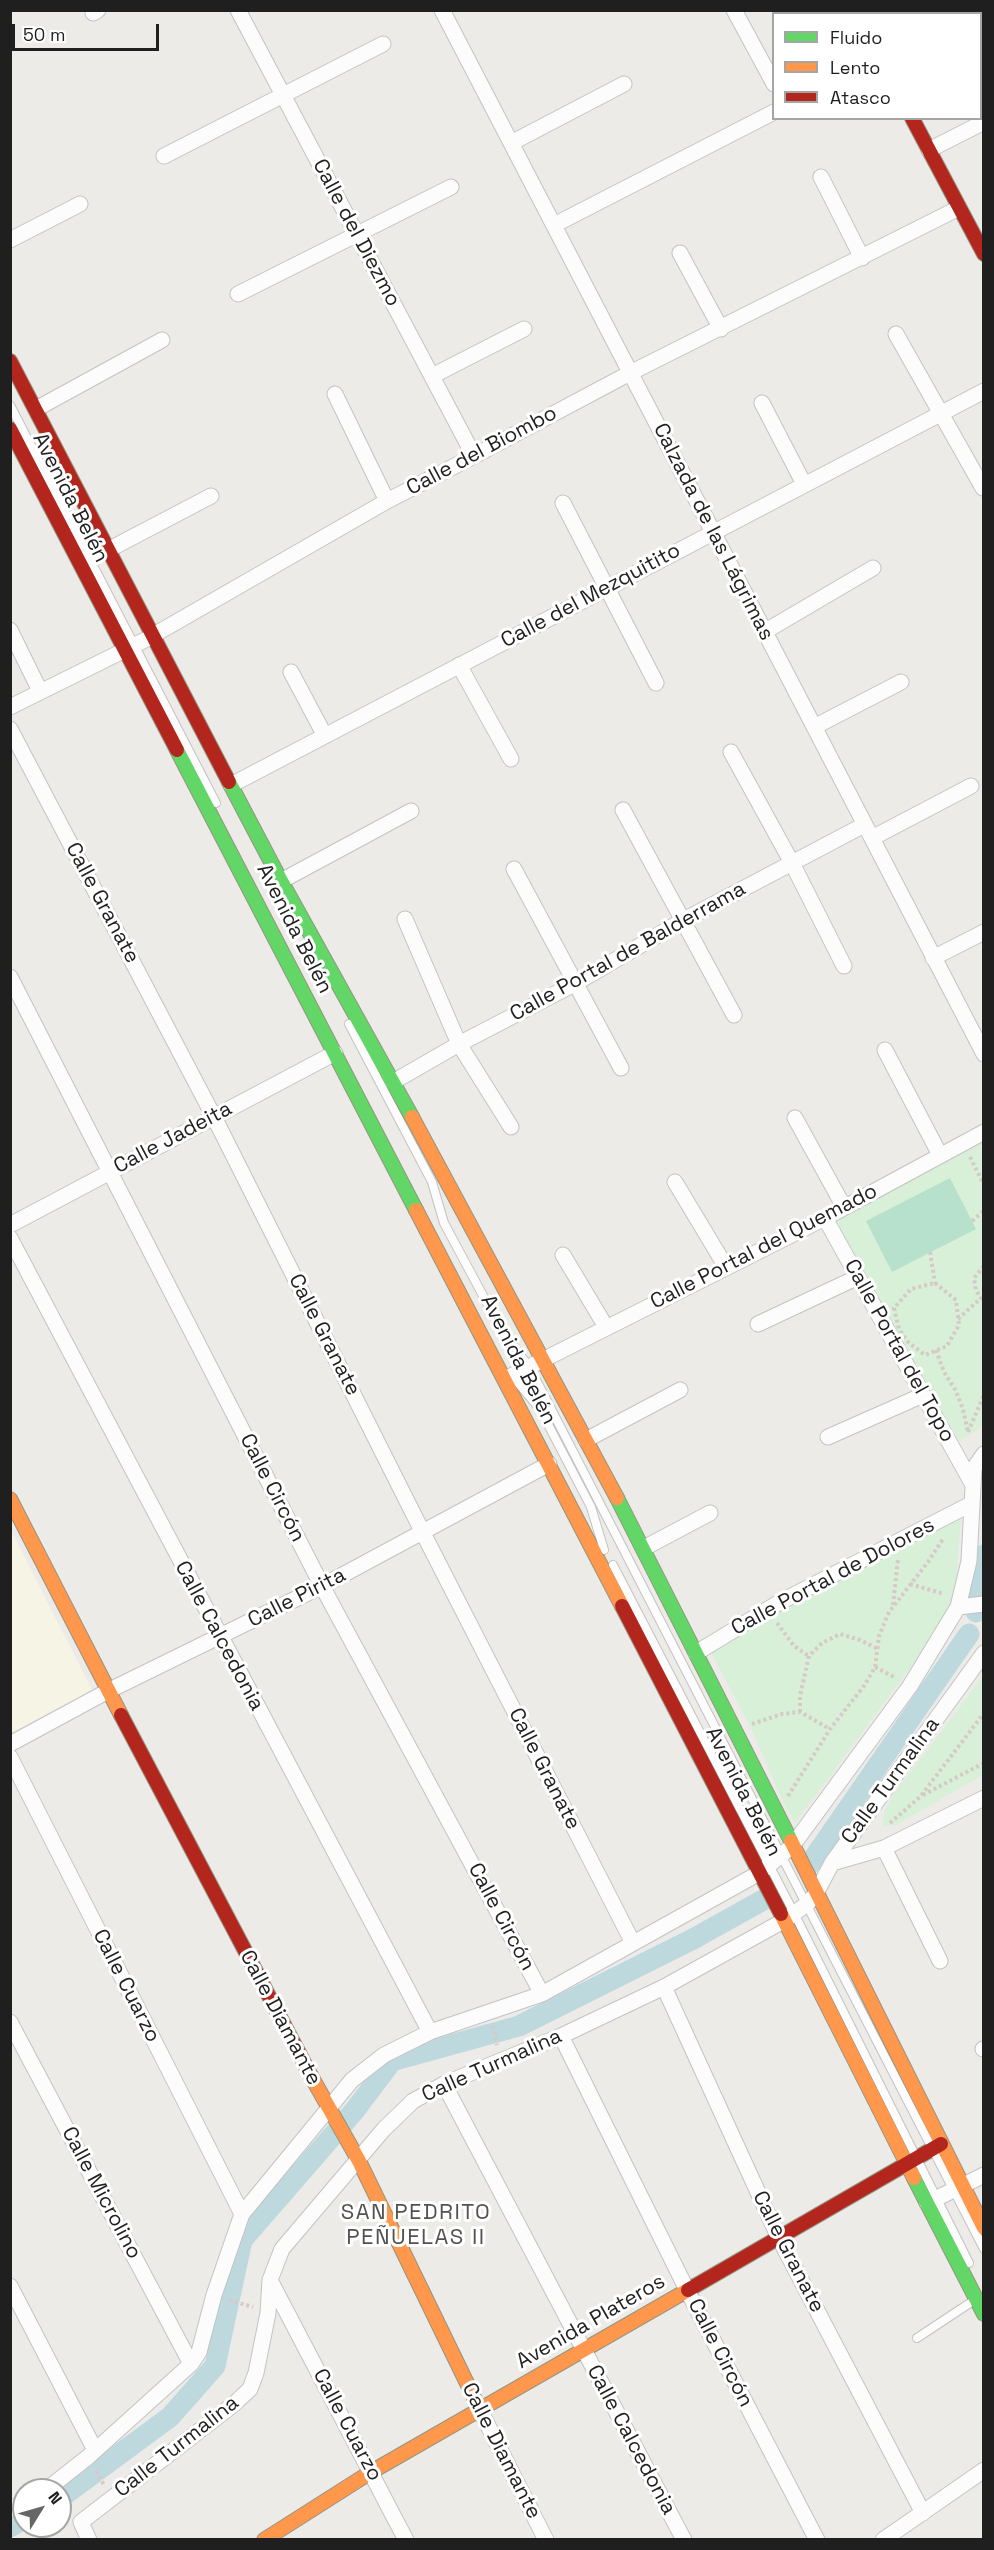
<!DOCTYPE html>
<html>
<head>
<meta charset="utf-8">
<style>
	body { margin:0 }
	#map { position:relative; width:994px; height:2550px; overflow:hidden; background:#edebe8; font-family:"Space Grotesk",sans-serif }
	canvas { display:block }
	.frame { position:absolute; inset:0; border:12px solid #1f1f1f; pointer-events:none }
	.legend { position:absolute; left:772px; top:12px; width:210px; height:108px; box-sizing:border-box; background:#fff; border:2px solid #a5a5a5; margin:0; padding:8px 10px; list-style:none; font-size:18px; color:#1f1f1f }
	.legend li { display:flex; align-items:center; gap:12px; height:30px }
	.legend b { width:30px; border:2px solid #a5a5a5 }
	.north { position:absolute; left:12px; top:2478px; width:60px; height:60px; box-sizing:border-box; background:#fff; border:2px solid #a5a5a5; border-radius:50%; rotate:53deg; font-size:16px; font-weight:700; line-height:24px; text-align:center; color:#1f1f1f }
	.north::after { content:''; display:block; margin:auto; width:21px; height:27px; background:#676665; clip-path:polygon(50% 0,100% 100%,50% 72%,0 100%) }
	.scale { position:absolute; left:12px; top:24px; width:147px; height:27px; box-sizing:border-box; border:3px solid #1f1f1f; border-top:0; padding-left:8px; font-size:18px; line-height:21px; white-space:nowrap; color:#1f1f1f; -webkit-text-stroke:4px #fff; paint-order:stroke }
</style>
</head>
<body>
<div id="map">
<canvas width="994" height="2550"></canvas>
<div class="frame"></div>
<ul class="legend">
<li><b style="height:8px;background:#63d668"></b>Fluido</li>
<li><b style="height:8px;background:#ff974d"></b>Lento</li>
<li><b style="height:8px;background:#b3261e"></b>Atasco</li>
</ul>
<div class="north">N</div>
<div class="scale">50 m</div>
</div>
<script>
const g = document.querySelector('canvas').getContext('2d');
g.lineJoin = 'round';
function fill(path, color) { g.fillStyle = color; g.fill(path, 'evenodd'); }
const poly = rows => new Path2D(rows.map(r => 'M' + r).join(''));
function strokePath(path, color, width, dash) { g.strokeStyle = color; g.lineWidth = width; g.lineCap = dash ? 'butt' : 'round'; g.setLineDash(dash || []); g.stroke(path); }
function label(font, color, halo, rows, align = 'center') {
  g.font = font + ' "Space Grotesk",sans-serif'; g.lineWidth = 6; g.setLineDash([]); g.textBaseline = 'middle'; g.strokeStyle = halo; g.fillStyle = color; for (const [text, x, y, turn = 0] of rows) {
    g.save(); g.translate(x, y); g.rotate((+turn || 0) * Math.PI / 180); g.textAlign = isNaN(turn) ? turn : align; if (halo) g.strokeText(text, 0, 0); g.fillText(text, 0, 0); g.restore();
  }
}
fill(poly([
	[10,1528,92,1690,11,1733,10,1733]
]), '#f6f4e5');
fill(poly([
	[983,1132,983,1426,960,1441,921,1379,829,1211],
	[961,1516,954,1609,795,1823,784,1804,750,1726,711,1653,776,1613,900,1549],
	[983,1676,983,1775,896,1825,882,1826,885,1810,891,1798]
]), '#d8f0d7');
fill(poly([
	[950,1178,976,1229,892,1272,866,1221]
]), '#b7e1cd');
strokePath(poly([
	[976,1612,984,1555],
	[809,1865,969,1634],
	[60,2498,170,2417,215,2366,242,2240,355,2110,392,2061,519,2026,693,1939,765,1899],
	[10,2527,24,2519]
]), '#bed9de', 21);
const lane = poly([
	[10,405,216,803],
	[349,1024,432,1182,444,1223,502,1331,530,1368,984,2249],
	[512,1376,540,1409,591,1507,604,1550],
	[613,1565,794,1913,969,2263],
	[917,2338,976,2299]
]);
const street = poly([
	[238,10,474,456],
	[442,10,984,1054],
	[734,10,774,84],
	[93,13,98,10],
	[511,143,624,84],
	[929,150,984,122],
	[164,156,383,44],
	[821,177,862,258],
	[554,225,774,112],
	[10,240,80,204],
	[680,253,721,329],
	[238,294,451,187],
	[896,334,983,488],
	[432,376,524,329],
	[335,394,387,501],
	[762,403,804,484],
	[36,409,162,340],
	[563,503,656,683],
	[108,550,211,496],
	[10,630,40,691],
	[764,632,873,568],
	[459,665,511,759],
	[291,672,325,736],
	[10,707,145,640,387,501,474,456,630,373,959,208],
	[814,727,901,682],
	[10,729,214,1117,422,1531,633,1943],
	[731,752,792,863,844,966],
	[231,785,984,391],
	[623,810,734,1015],
	[872,838,971,786],
	[514,869,621,1068],
	[281,881,411,811],
	[405,919,459,1044,511,1127],
	[933,958,984,932],
	[10,977,322,1586,542,1994],
	[885,1050,940,1155],
	[393,1082,459,1044,576,983,682,921,864,825],
	[795,1118,844,1207],
	[675,1182,726,1267],
	[825,1218,973,1485],
	[10,1225,335,1053],
	[10,1238,430,2032],
	[563,1255,606,1327],
	[758,1324,858,1277],
	[505,1379,825,1218,984,1132],
	[828,1437,923,1395],
	[586,1440,680,1390],
	[644,1548,710,1513],
	[958,1607,984,1604],
	[696,1653,780,1602,971,1504],
	[10,1744,108,1691,322,1586,549,1464],
	[10,1757,242,2214],
	[884,1848,940,1961],
	[832,1863,884,1848,984,1798],
	[664,1987,778,2236,923,2513],
	[10,2022,191,2364],
	[561,2036,687,2290,817,2540],
	[983,2049,984,2049],
	[444,2084,684,2540],
	[927,2203,984,2175],
	[271,2282,406,2540],
	[10,2286,95,2450],
	[480,2410,546,2540],
	[46,2490,88,2457,191,2364,199,2352,214,2295,242,2214,352,2080,384,2055,430,2032,542,1994,761,1872,792,1846,910,1686,958,1607,969,1561,974,1468,984,1454],
	[10,2509,24,2503],
	[89,2540,81,2522,234,2404,250,2389,256,2373,268,2313,270,2280,282,2249,384,2129,413,2101,444,2084,561,2036,664,1987,785,1920,807,1904,815,1895,832,1863,984,1653],
	[883,2540,984,2470]
]);
const fast = poly([
	[177,750,416,1210],
	[229,782,281,881,412,1117],
	[617,1498,791,1841],
	[914,2178,984,2314]
]);
const slow = poly([
	[412,1117,617,1498],
	[416,1210,622,1606],
	[10,1499,121,1715],
	[791,1841,984,2228],
	[781,1914,914,2178],
	[311,2076,359,2161,480,2410],
	[264,2540,371,2472,688,2290]
]);
const jam = poly([
	[856,10,858,14],
	[912,118,984,254],
	[10,361,229,782],
	[10,429,177,750],
	[622,1606,781,1914],
	[121,1715,311,2076],
	[688,2290,941,2144]
]);
strokePath(lane, '#c4c3c2', 10);
strokePath(street, '#c4c3c2', 17);
strokePath(fast, '#959581', 16);
strokePath(slow, '#959581', 16);
strokePath(jam, '#959581', 16);
strokePath(poly([
	[970,1157,984,1185],
	[972,1221,984,1211],
	[930,1252,935,1283],
	[984,1266,974,1278,976,1290,981,1298,984,1297],
	[935,1283,956,1300,959,1325,947,1346,925,1355,908,1342,899,1329,894,1308,911,1289,935,1283],
	[958,1319,981,1298],
	[936,1350,944,1372,956,1391,963,1409,968,1432],
	[968,1432,984,1395],
	[910,1584,944,1594],
	[893,1605,898,1559],
	[777,1623,794,1646,809,1656],
	[875,1667,896,1678],
	[800,1712,800,1696,809,1656,822,1643,840,1634,860,1640,878,1649],
	[752,1724,782,1714,800,1712,830,1729],
	[923,1795,984,1763],
	[788,1796,830,1729,864,1686,875,1667,879,1636,889,1612,928,1562,943,1539],
	[890,1823,920,1797,984,1713],
	[493,2026,497,2045],
	[229,2300,253,2307],
	[96,2471,104,2485]
]), '#d6c9c8', 4, [3, 3]);
strokePath(lane, '#fcfcfc', 8);
strokePath(street, '#fcfcfc', 15);
strokePath(fast, '#63d668', 14);
strokePath(slow, '#ff974d', 14);
strokePath(jam, '#b3261e', 14);
label('21px', '#1f1f1f', '#fff', [
	["Calle del Diezmo",356,233,62],
	["Calle del Biombo",482,451,-28],
	["Avenida Belén",70,498,63],
	["Calzada de las Lágrimas",713,532,63],
	["Calle del Mezquitito",591,596,-28],
	["Calle Granate",102,903,62],
	["Avenida Belén",294,929,63],
	["Calle Portal de Balderrama",628,952,-29],
	["Calle Jadeita",173,1138,-28],
	["Calle Portal del Quemado",764,1247,-27],
	["Calle Granate",324,1335,63],
	["Calle Portal del Topo",899,1351,61],
	["Avenida Belén",518,1360,63],
	["Calle Circón",272,1488,63],
	["Calle Portal de Dolores",833,1577,-28],
	["Calle Pirita",297,1598,-27],
	["Calle Calcedonia",219,1636,62],
	["Calle Granate",544,1769,63],
	["Calle Turmalina",891,1781,-54],
	["Avenida Belén",743,1792,63],
	["Calle Circón",501,1917,62],
	["Calle Cuarzo",126,1986,63],
	["Calle Diamante",280,2018,62],
	["Calle Turmalina",492,2066,-24],
	["Calle Microlino",101,2193,62],
	["Calle Granate",788,2252,63],
	["Avenida Plateros",591,2322,-30],
	["Calle Circón",720,2353,63],
	["Calle Cuarzo",347,2425,62],
	["Calle Calcedonia",631,2440,62],
	["Calle Turmalina",177,2447,-38],
	["Calle Diamante",501,2451,63]
]);
g.letterSpacing = '1.5px';
label('22px', '#525252', '#fff', [
	["SAN PEDRITO",416,2213],
	["PEÑUELAS II",416,2238]
]);
g.letterSpacing = '0px';
</script>
</body>
</html>
